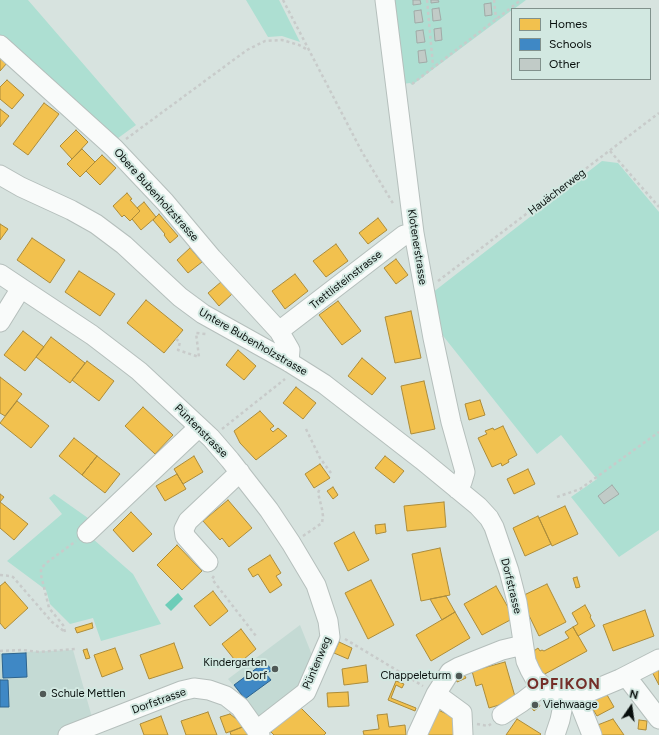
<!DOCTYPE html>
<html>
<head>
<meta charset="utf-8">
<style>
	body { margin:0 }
	#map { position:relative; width:659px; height:735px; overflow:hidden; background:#d7e3df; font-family:Figtree,sans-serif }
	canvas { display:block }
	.legend { position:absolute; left:511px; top:8px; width:140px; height:72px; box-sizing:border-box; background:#d2e8e1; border:1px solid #81918c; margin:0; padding:5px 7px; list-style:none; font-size:12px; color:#080f0d }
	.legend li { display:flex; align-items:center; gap:8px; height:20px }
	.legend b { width:20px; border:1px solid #81918c }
	.north { position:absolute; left:611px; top:687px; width:40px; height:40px; -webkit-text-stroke:3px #d2e8e1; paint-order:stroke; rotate:13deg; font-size:11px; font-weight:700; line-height:16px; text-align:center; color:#080f0d }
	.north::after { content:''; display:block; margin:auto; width:14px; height:18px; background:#080f0d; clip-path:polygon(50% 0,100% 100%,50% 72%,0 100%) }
</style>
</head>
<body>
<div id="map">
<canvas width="659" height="735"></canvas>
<ul class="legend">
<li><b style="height:11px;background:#f2c14e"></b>Homes</li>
<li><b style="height:11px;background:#3f88c5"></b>Schools</li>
<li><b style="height:11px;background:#c1cbc7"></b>Other</li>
</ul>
<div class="north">N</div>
</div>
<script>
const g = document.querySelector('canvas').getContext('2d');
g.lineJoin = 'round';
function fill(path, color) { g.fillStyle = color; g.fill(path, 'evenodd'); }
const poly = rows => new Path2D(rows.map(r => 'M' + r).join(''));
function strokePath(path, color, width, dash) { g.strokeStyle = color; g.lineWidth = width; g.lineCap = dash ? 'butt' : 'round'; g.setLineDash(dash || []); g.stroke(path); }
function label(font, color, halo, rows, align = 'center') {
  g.font = font + ' Figtree,sans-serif'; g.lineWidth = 4; g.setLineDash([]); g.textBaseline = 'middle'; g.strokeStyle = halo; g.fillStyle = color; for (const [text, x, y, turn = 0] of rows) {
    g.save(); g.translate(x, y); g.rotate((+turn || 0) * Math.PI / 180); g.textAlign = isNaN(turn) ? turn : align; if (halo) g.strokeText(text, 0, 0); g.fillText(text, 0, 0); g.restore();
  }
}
fill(poly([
	[300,625,314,660,303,686,261,719,228,679],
	[73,650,97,735,0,735,0,653]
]), '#c4dad4');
fill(poly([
	[0,0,28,0,136,125,114,141,0,38],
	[246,0,279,0,300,42,282,36,268,37],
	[392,0,526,0,514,9,512,9,512,10,412,85,410,83,402,84],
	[602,161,618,163,659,212,659,530,619,557,571,497,597,479,561,435,537,454,440,332,432,293],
	[54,494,95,523,85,532,133,574,161,624,101,641,93,618,70,624,50,604,46,590,7,561,62,514,49,498]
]), '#addfd2');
fill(poly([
	[178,593,183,599,171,611,165,605]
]), '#6dcdb8');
const homes = poly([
	[0,58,7,63,0,71,0,58],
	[7,80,24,95,12,109,0,99,0,87,7,80],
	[44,103,59,114,28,155,13,144,44,103],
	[0,109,9,116,0,127,0,109],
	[76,130,88,142,72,159,60,146,76,130],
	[82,149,95,162,80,177,67,164,82,149],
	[102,155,116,168,100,185,86,171,102,155],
	[127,193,132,199,130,200,140,211,130,221,124,215,122,217,113,206,127,193],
	[144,202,156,217,141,230,132,219,140,211,137,208,144,202],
	[159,214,178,236,170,243,164,235,165,234,153,220,159,214],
	[378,218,387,230,368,244,359,233,378,218],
	[0,224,8,229,0,240,0,224],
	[32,238,65,260,50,283,17,260,32,238],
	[336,244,348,261,326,277,313,261,336,244],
	[190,248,202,262,188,273,177,260,190,248],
	[396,259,408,275,396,284,384,268,396,259],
	[79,271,115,294,100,316,65,292,79,271],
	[295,274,308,291,285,309,272,291,295,274],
	[221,282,232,294,219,306,208,293,221,282],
	[146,300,183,330,164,353,127,323,146,300],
	[338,301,361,331,342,345,319,315,338,301],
	[411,311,421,358,395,363,385,317,411,311],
	[23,331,44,347,25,371,4,355,23,331],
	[51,337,85,363,70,383,36,357,51,337],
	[238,350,256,366,244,380,226,365,238,350],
	[362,358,386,378,372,395,348,376,362,358],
	[87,361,114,381,99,401,72,380,87,361],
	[0,377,22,394,5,416,0,413,0,377],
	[424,381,435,429,411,434,401,386,424,381],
	[296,387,316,403,303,419,283,403,296,387],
	[480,400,485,415,469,420,465,404,480,400],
	[17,401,49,426,31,448,0,423,17,401],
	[143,407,173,435,155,454,125,426,143,407],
	[260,411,274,426,270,429,273,432,278,428,287,436,256,460,240,443,234,431,260,411],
	[503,426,517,455,508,460,509,462,502,466,501,463,492,467,478,438,487,434,485,431,493,428,494,430,503,426],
	[74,438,97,456,82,475,59,456,74,438],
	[97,456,120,474,105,493,82,475,97,456],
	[194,456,203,472,183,484,174,469,194,456],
	[385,456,404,471,394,483,375,468,385,456],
	[320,464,330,478,314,488,305,474,320,464],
	[528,469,535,484,514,494,507,479,528,469],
	[177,474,186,489,165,501,156,486,177,474],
	[333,487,338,495,333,499,327,491,333,487],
	[0,494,4,497,0,502,0,494],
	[228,500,252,528,229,547,222,538,220,540,203,521,228,500],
	[0,502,28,524,14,540,0,528,0,502],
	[444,502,446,527,407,531,404,506,444,502],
	[565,506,578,534,552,546,539,518,565,506],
	[131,512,152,534,133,552,113,530,131,512],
	[538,516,551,544,525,556,513,528,538,516],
	[385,524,386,532,376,534,375,525,385,524],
	[354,532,369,560,348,571,334,543,354,532],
	[177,545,202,571,182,590,157,565,177,545],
	[440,548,450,595,421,601,412,554,440,548],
	[270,555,281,573,276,576,282,585,270,593,258,574,253,577,248,569,270,555],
	[577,577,580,587,576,588,573,578,577,577],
	[371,580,394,625,368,639,345,593,371,580],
	[5,582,28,608,5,629,0,623,0,586,5,582],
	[547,584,566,622,539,636,520,597,547,584],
	[496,586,514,618,482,635,464,604,496,586],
	[213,591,228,611,210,626,194,606,213,591],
	[446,596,455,612,442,620,430,599,446,596],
	[585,605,591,616,590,617,595,626,578,636,573,627,578,624,572,613,585,605],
	[645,610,654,636,613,651,603,625,645,610],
	[455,612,470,638,431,661,416,635,455,612],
	[92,623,93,628,77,633,75,628,92,623],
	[573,627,587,651,543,675,531,653,538,648,540,651,542,650,544,651,569,638,565,632,573,627],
	[241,629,256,649,238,664,222,644,241,629],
	[339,642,352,648,348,659,334,653,339,642],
	[174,643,183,668,149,679,140,655,174,643],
	[115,648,123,669,102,677,94,655,115,648],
	[87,649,90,658,86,659,83,650,87,649],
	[505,662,516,700,489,708,482,684,476,686,472,671,505,662],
	[366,665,368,682,344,685,342,669,366,665],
	[659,666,659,685,651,670,659,666],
	[461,669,466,678,457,682,453,673,461,669],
	[396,681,404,684,402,688,396,685,391,698,416,708,415,711,388,700,396,681],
	[348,692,349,706,328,707,327,693,348,692],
	[606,693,614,707,597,716,589,703,606,693],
	[536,700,540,706,534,711,529,704,536,700],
	[298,705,326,733,324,735,274,735,271,732,298,705],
	[436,709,462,721,455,735,424,735,436,709],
	[208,712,217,735,186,735,181,721,208,712],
	[230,714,245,726,226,733,220,717,230,714],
	[387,714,389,727,405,725,406,735,364,735,363,731,379,729,377,715,387,714],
	[161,716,168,735,144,735,140,724,161,716],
	[517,719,541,734,540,735,506,735,517,719],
	[613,719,624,735,598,735,595,726,613,719],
	[639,720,647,721,646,730,638,729,639,720],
	[245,726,250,735,231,735,230,732,245,726]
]);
fill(homes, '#f2c14e');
strokePath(homes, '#ac8c3a', 1);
const schools = poly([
	[26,653,27,677,3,678,2,654,26,653],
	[265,662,272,670,266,674,271,680,245,699,234,685,265,662],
	[0,680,8,680,9,707,0,707,0,680]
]);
fill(schools, '#3f88c5');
strokePath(schools, '#2e648e', 1);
const building = poly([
	[413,0,420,0,421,4,413,5,413,0],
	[431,0,438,0,439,2,431,3,431,0],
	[491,3,492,15,485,16,484,4,491,3],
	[439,8,441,20,433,21,432,9,439,8],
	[421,10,423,22,415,23,414,11,421,10],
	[441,28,442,40,435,41,434,29,441,28],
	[423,30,425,42,417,43,416,31,423,30],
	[425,50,427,62,419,63,418,51,425,50],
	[612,485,619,494,604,504,598,496,612,485]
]);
fill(building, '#c1cbc7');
strokePath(building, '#a1aaa7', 1);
const minor = poly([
	[385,0,414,233,433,338,451,422,465,472,462,482,457,489],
	[0,45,114,148,165,202,212,258,279,331,290,350,289,362],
	[0,175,21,187,71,210,96,224,124,245,180,297,203,314,289,362,324,384,422,460,478,506,489,518,494,527,509,571,517,602,526,661,530,670,535,679,549,691,564,700],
	[0,274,21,288,0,322],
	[21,288,92,335,139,371,211,438,230,460,269,510,291,543,316,585,328,621,330,637,306,692,257,730],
	[279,331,404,235,414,233],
	[87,533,199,427],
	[208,562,185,536,184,529,188,521,240,472],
	[626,676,659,719],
	[436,694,462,713,463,735],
	[577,697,592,735],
	[564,700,577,697,620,679,659,659],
	[502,715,522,702,543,686],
	[68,735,181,691,194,688,209,690,226,696,240,707,260,735],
	[417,735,436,694,450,672,459,667,502,650,523,645],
	[555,735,560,720,564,700]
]);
strokePath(minor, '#b5bfbc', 21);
strokePath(poly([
	[283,0,362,152,394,205],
	[427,0,433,66],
	[494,0,496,19],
	[412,84,521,0],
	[126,139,247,50,265,41,282,40,299,45,308,50],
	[610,151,659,207],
	[438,281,659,113],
	[176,339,180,342,178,350,199,357,196,333,206,334],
	[222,429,285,379],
	[306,429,320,458,331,473],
	[557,497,580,489,659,432],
	[303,536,322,523,323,516,322,509,318,493,320,488],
	[0,575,10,576,13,577,52,622,65,632],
	[214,576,212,579,256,636],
	[65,632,63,625,49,608,41,575,41,569,45,564,76,541],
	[345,639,423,686],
	[0,651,23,650,39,652,76,649],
	[477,724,488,726,491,724]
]), '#c8cbca', 2.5, [3, 3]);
strokePath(minor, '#f9fbfa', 19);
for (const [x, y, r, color] of [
	[275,669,4,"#505956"],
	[459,676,4,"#505956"],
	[43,694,4,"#505956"],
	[535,705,4,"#505956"]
]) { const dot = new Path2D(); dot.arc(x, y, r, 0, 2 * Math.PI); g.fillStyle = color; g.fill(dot); strokePath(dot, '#d2e8e1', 1.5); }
label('11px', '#080f0d', '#d2e8e1', [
	["Hauächerweg",557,192,-37],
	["Obere Bubenholzstrasse",156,195,48],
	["Klotenerstrasse",417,247,81],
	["Trettlisteinstrasse",346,280,-38],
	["Untere Bubenholzstrasse",253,342,30],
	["Püntenstrasse",201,431,45],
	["Dorfstrasse",511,586,76],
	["Püntenweg",317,663,-67],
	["Dorfstrasse",159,701,-20]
]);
label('11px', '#080f0d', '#d2e8e1', [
	["Kindergarten",267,663],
	["Dorf",267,676],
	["Chappeleturm",451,676],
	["Schule Mettlen",51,694,"left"],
	["Viehwaage",543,705,"left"]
], 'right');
g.letterSpacing = '1px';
label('bold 15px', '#742e29', '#d2e8e1', [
	["OPFIKON",564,685]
]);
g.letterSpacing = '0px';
</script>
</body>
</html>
